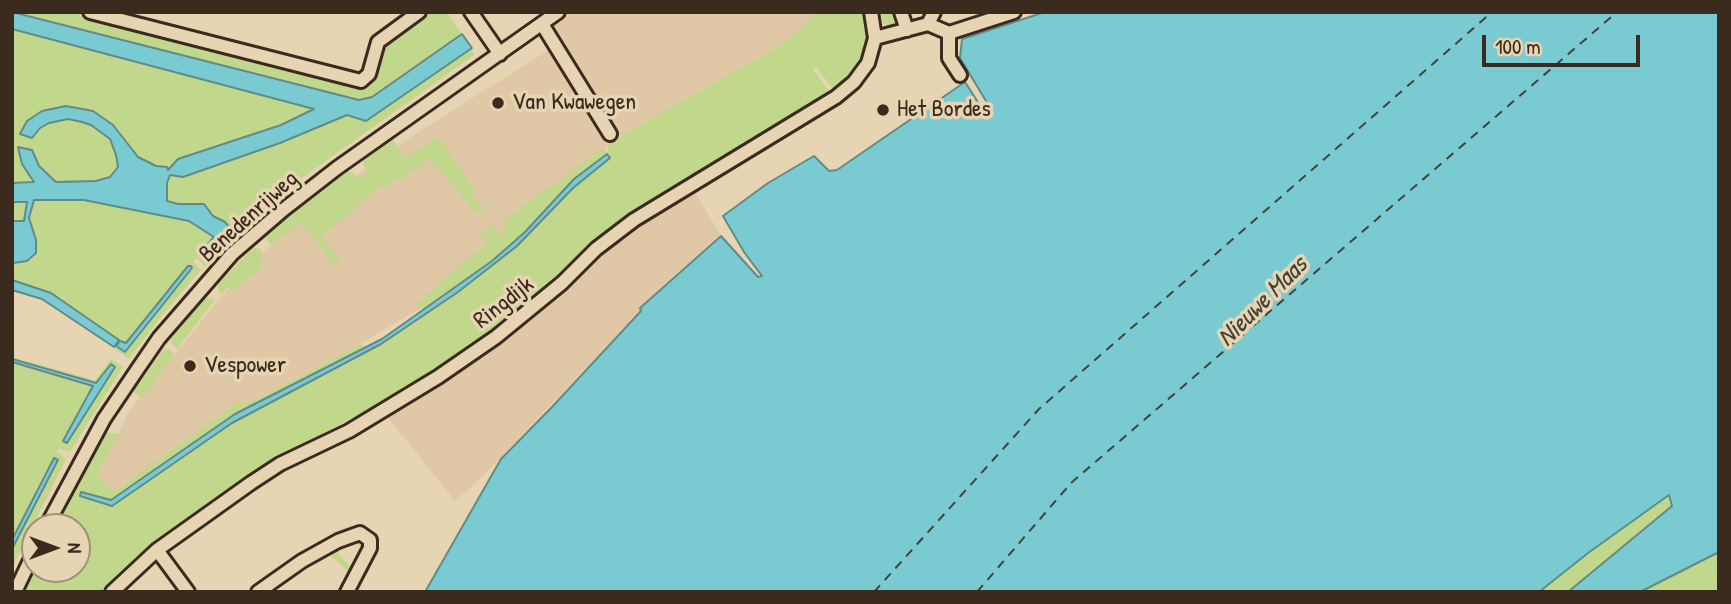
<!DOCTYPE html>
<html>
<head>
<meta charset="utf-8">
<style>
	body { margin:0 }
	#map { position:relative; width:1731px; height:604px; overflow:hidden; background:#e6d4b2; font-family:"Patrick Hand",sans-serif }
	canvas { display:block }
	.frame { position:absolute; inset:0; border:14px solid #3b2a1e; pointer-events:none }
	.north { position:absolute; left:21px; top:513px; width:70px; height:70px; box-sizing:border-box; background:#e6d4b2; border:2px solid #a29077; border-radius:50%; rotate:90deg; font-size:19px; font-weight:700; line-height:28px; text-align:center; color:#3b2a1e }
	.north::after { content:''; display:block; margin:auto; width:24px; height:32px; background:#3b2a1e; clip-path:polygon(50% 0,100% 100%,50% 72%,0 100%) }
	.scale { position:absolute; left:1482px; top:35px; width:158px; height:32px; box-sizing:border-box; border:4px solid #3b2a1e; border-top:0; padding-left:9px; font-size:21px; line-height:24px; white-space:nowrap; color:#3b2a1e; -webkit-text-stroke:5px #e6d4b2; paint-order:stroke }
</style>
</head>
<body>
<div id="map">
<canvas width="1731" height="604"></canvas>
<div class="frame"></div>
<div class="north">N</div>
<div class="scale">100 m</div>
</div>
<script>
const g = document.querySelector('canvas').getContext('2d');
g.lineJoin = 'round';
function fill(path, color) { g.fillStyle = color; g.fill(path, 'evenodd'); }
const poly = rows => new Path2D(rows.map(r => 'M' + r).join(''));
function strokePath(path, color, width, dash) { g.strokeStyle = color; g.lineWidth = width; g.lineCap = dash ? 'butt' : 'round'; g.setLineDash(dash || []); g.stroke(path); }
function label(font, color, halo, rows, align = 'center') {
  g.font = font + ' "Patrick Hand",sans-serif'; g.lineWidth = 7; g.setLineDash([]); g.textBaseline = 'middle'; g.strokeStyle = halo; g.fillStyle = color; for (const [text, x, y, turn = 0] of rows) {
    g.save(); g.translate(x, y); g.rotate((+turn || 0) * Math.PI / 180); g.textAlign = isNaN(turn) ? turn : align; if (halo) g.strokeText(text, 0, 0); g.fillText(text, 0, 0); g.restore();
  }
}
fill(poly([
	[566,12,817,12,792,37,779,46,643,123,609,145,509,239,463,277,421,308,360,344,263,396,113,492,97,474,130,410,219,299,265,251,317,203,412,136,549,50,557,18],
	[695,192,720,234,639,307,640,311,480,479,455,501,386,415,481,358,517,331,600,257,653,217]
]), '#e0c7a5');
fill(poly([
	[16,12,77,12,81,16,140,32,357,87,365,87,371,83,385,43,425,12,447,12,462,34,371,97,359,100],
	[817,12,863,12,867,44,860,64,833,89,816,67,813,69,831,94,709,166,634,215,592,246,508,320,458,357,402,392,289,451,222,493,160,538,100,592,20,592,35,560,35,569,77,569,77,527,52,527,101,434,106,432,119,434,97,474,114,492,240,400,243,404,263,396,360,344,366,347,235,414,111,500,81,493,111,506,232,423,268,402,352,361,458,292,561,200,573,188,610,158,608,154,598,159,525,232,485,266,424,309,415,304,487,243,480,234,493,224,501,234,507,229,502,222,550,185,552,187,598,150,600,152,604,149,607,153,609,145,643,123,779,46,792,37],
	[879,12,897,12,900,19,895,26,887,26,883,23],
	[12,29,277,98,315,109,168,171,138,157,99,115,86,109,66,106,49,109,27,121,32,138,43,125,49,123,68,119,88,124,110,139,116,155,117,170,110,177,96,181,56,182,40,166,32,152,18,148,22,164,34,182,16,184,12,183],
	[472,48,474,55,295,183,246,225,205,266,196,258,193,262,201,270,164,313,129,359,114,349,116,346,125,351,192,269,191,266,161,298,125,344,51,293,12,280,12,263,33,258,36,253,36,240,29,218,34,200,84,200,189,221,214,237,200,253,205,255,230,228,225,222,213,216,204,204,178,204,166,201,169,175,184,177,280,143,347,115,366,121],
	[391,137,405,158,438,137,476,192,472,196,484,208,480,213,473,210,430,158,403,178,400,176,385,189,381,186,321,237,340,260,335,265,301,223,271,245,266,238,268,228,343,170,353,172,357,179,367,172,363,165,365,154],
	[27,201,24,221,12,221,12,202],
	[253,248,259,248,262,252,262,268,232,292,228,287,221,294,218,290,218,284],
	[205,298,215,300,177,349,171,343,171,339],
	[167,348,174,354,142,398,133,392,164,349],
	[12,357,95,380,111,359,123,367,70,452,59,448,57,451,66,459,12,568,12,549,58,460,46,470,12,540,12,362,93,386,66,443,115,367,110,365,97,383,12,359],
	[1669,494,1672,505,1568,592,1539,592,1588,553],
	[362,539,367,549,353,576,327,552],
	[355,543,361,546,360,554,352,568,339,555,339,550],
	[1719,552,1719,592,1640,592]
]), '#c1d78c');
const water = poly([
	[12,12,359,100,372,97,462,34,472,48,366,121,347,115,280,143,183,177,170,175,167,183,167,201,178,204,204,204,213,216,225,222,230,228,203,257,200,253,214,237,189,221,84,200,34,200,29,218,36,240,36,253,27,261,13,263,12,221,24,221,27,202,12,202,12,183,34,182,22,164,18,147,32,150,39,166,56,182,96,181,110,177,118,167,116,155,110,139,91,125,82,122,68,119,49,123,40,128,32,138,20,134,27,121,42,111,66,106,93,111,113,125,138,157,156,166,167,167,168,170,178,159,281,125,314,109,12,29,12,12],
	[1045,12,1719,12,1719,552,1640,592,1568,592,1672,506,1669,495,1588,553,1539,592,425,592,501,459,552,407,641,311,640,308,721,236,758,277,762,276,744,252,723,216,768,183,814,156,829,171,837,170,965,82,983,110,989,106,960,58,962,39,1045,12],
	[607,154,610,158,573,188,517,246,458,292,381,344,232,423,112,506,80,496,81,492,111,500,235,414,382,339,492,261,525,232,574,179,607,154],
	[188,266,191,266,192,268,125,352,116,346,120,341,126,343,188,266],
	[12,280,51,293,119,340,114,347,42,299,12,290,12,280],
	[12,359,96,383,111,364,115,367,67,443,63,441,93,386,12,362,12,359],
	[54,458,58,460,12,549,12,540,54,458]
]);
fill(water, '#7acbd1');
strokePath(water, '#618b89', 2);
strokePath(poly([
	[874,592,1039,409,1492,12],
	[977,592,1071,483,1617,12]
]), '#444239', 2, [9, 7]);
const minor = poly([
	[90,12,361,81,369,74,378,42,419,12],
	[471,12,500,54],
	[901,12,907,30],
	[542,24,610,134],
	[928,24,949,33,1014,12],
	[949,33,949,58,960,75],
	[875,38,928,24,934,12],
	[46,527,104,419,137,370,159,338,232,254,283,210,337,168,558,12],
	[157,550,188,592],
	[15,592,35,550],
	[112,592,157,550,251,483,280,464,349,431,438,377,496,337,562,283,596,249,634,220,836,97,854,82,868,63,875,38,871,12],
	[258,592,302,561,338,541,360,533,370,540,370,548,347,592]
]);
strokePath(minor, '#3b2a1e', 18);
strokePath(minor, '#e6d4b2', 12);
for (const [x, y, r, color] of [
	[498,103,7,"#3b2a1e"],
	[883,110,7,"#3b2a1e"],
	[190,366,7,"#3b2a1e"]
]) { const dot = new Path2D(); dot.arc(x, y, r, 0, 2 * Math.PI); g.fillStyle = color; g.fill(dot); strokePath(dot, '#e6d4b2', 2.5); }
label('24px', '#3b2a1e', '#e6d4b2', [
	["Van Kwawegen",512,103],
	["Het Bordes",897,110],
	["Vespower",204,366]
], 'left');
label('24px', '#3b2a1e', '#e6d4b2', [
	["Benedenrijweg",249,217,-42],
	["Ringdijk",504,303,-38]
]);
label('italic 26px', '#444239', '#e6d4b2', [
	["Nieuwe Maas",1263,302,-45]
]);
</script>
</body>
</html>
